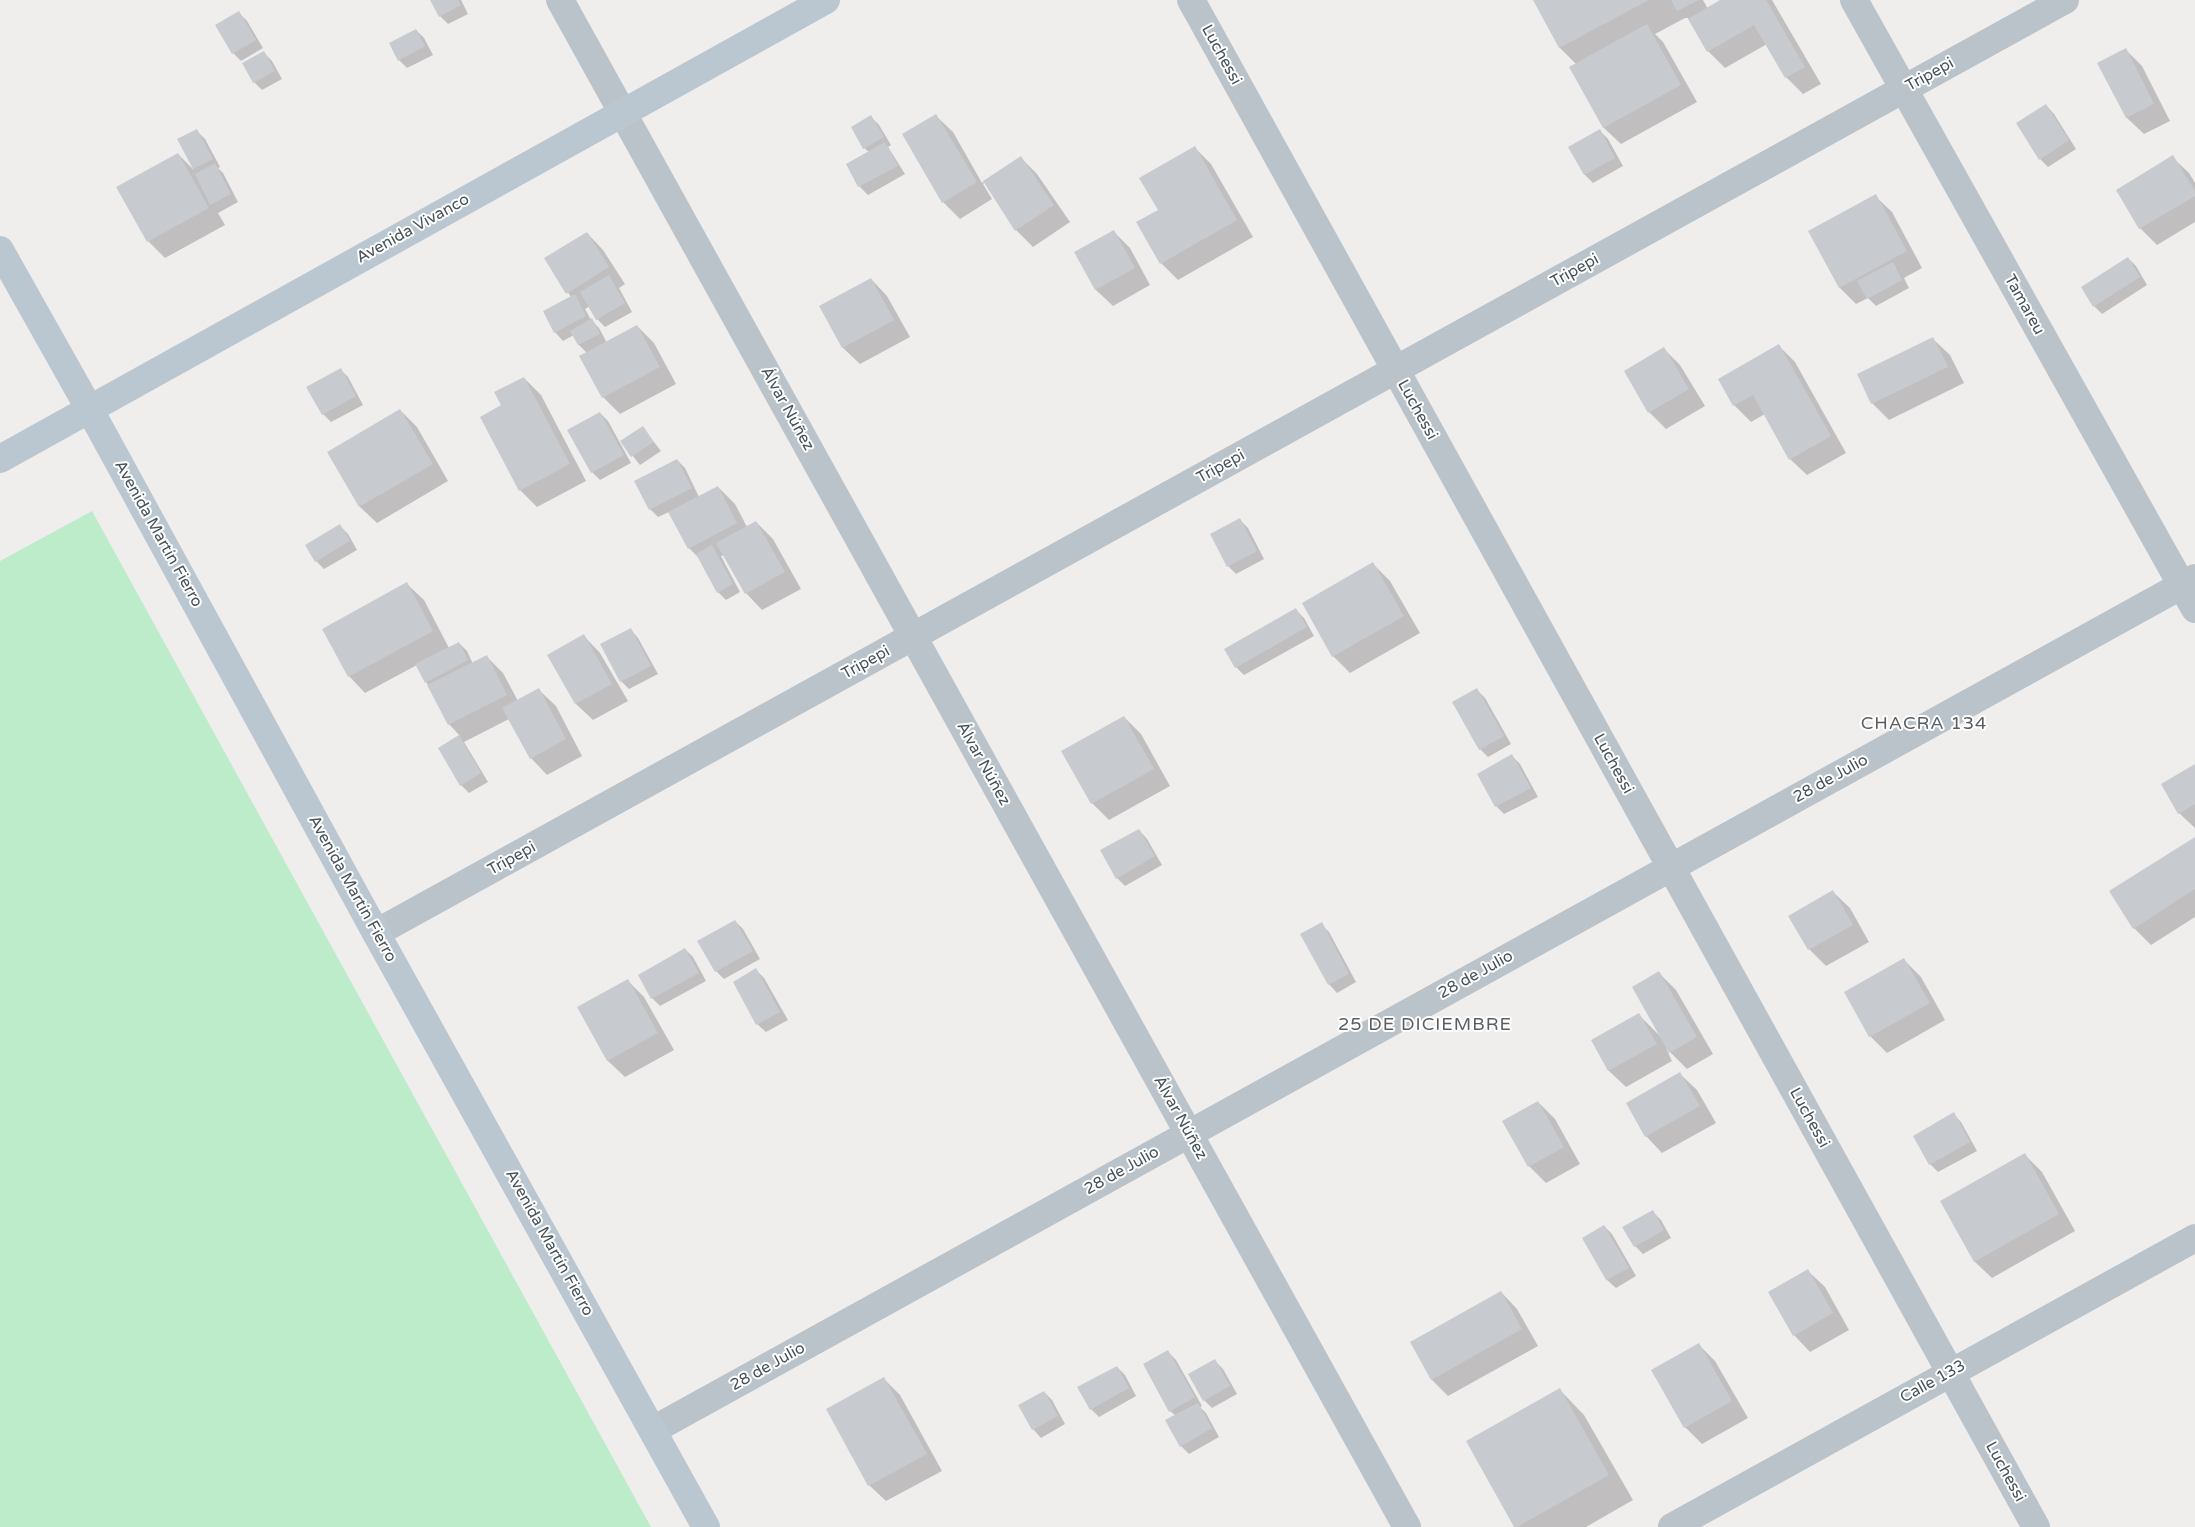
<!DOCTYPE html>
<html>
<head>
<meta charset="utf-8">
<style>
	body { margin:0 }
	canvas { display:block; background:#f0eded }
</style>
</head>
<body>
<canvas width="2195" height="1527"></canvas>
<script>
const g = document.querySelector('canvas').getContext('2d');
g.lineJoin = 'round';
function fill(path, color) { g.fillStyle = color; g.fill(path, 'evenodd'); }
const poly = rows => new Path2D(rows.map(r => 'M' + r).join(''));
function strokePath(path, color, width, dash) { g.strokeStyle = color; g.lineWidth = width; g.lineCap = dash ? 'butt' : 'round'; g.setLineDash(dash || []); g.stroke(path); }
function label(font, color, halo, rows, align = 'center') {
  g.font = font + ' "Varela Round",sans-serif'; g.lineWidth = 4; g.setLineDash([]); g.textBaseline = 'middle'; g.strokeStyle = halo; g.fillStyle = color; for (const [text, x, y, turn = 0] of rows) {
    g.save(); g.translate(x, y); g.rotate((+turn || 0) * Math.PI / 180); g.textAlign = isNaN(turn) ? turn : align; if (halo) g.strokeText(text, 0, 0); g.fillText(text, 0, 0); g.restore();
  }
}
fill(poly([
	[92,511,651,1527,0,1527,0,561]
]), '#bdeccb');
fill(poly([
	[432,0,461,0,468,14,448,24,440,16],
	[1535,0,1703,0,1708,9,1722,0,1772,0,1821,84,1803,94,1786,77,1767,44,1725,68,1708,51,1688,18,1685,18,1655,34,1663,42,1697,102,1621,144,1604,128,1571,68,1577,65,1560,48],
	[239,13,247,21,263,48,241,61,233,53],
	[416,30,424,38,433,55,407,68,399,60],
	[2125,49,2142,66,2170,121,2144,134,2127,118,2099,63],
	[264,53,272,61,282,79,262,90,254,82],
	[2046,105,2054,114,2076,149,2048,167,2040,159],
	[936,116,953,132,982,183,1020,157,1037,174,1070,222,1033,247,1016,230,985,182,983,184,992,199,960,219,943,202],
	[871,117,879,125,891,145,888,147,905,174,868,195,859,186,847,164,869,152,864,148],
	[197,131,205,139,220,167,218,168,223,173,238,202,218,213,225,225,165,258,148,241,178,154,194,170,179,140],
	[1600,131,1608,139,1623,166,1593,183,1585,175,1569,148],
	[1194,147,1211,164,1253,237,1178,280,1161,263,1159,210],
	[2172,157,2189,173,2195,183,2195,222,2157,245,2140,228,2117,190],
	[1875,196,1892,212,1922,268,1904,278,1909,288,1876,306,1868,298,1856,304,1840,288,1809,232],
	[1113,231,1130,248,1150,285,1113,306,1096,290,1076,252],
	[587,233,603,250,625,284,619,288,632,312,605,327,597,319,590,306,585,309,591,320,599,328,607,343,637,326,654,343,676,384,620,414,603,397,587,353,579,345,574,335,563,341,555,332,544,312,571,297,546,258],
	[2128,258,2136,266,2147,285,2102,314,2094,306],
	[871,279,887,296,910,337,860,364,843,348,820,306],
	[1933,339,1950,355,1964,383,1889,420,1872,403],
	[1779,346,1795,362,1846,453,1807,475,1790,459,1765,414,1751,422,1734,405,1719,379],
	[1664,349,1680,365,1705,406,1666,429,1649,412],
	[340,369,348,377,363,405,331,422,323,414],
	[524,378,541,395,586,481,537,507,520,490,503,406],
	[400,410,417,427,448,481,377,523,360,507,328,453],
	[600,413,608,421,631,463,600,480,592,472],
	[643,428,661,451,640,465,622,442],
	[677,460,685,468,699,497,718,487,735,504,747,527,756,522,773,539,801,589,762,610,746,593,724,555,721,556,740,592,726,600,718,592,700,559,689,548,669,512,658,517,650,509],
	[1240,520,1248,528,1264,559,1236,574,1228,566],
	[340,526,348,534,357,550,324,569,316,561],
	[1373,564,1390,581,1420,633,1350,673,1333,656,1303,603],
	[407,584,424,600,449,648,459,643,467,651,473,664,487,657,503,673,518,701,539,690,556,706,582,756,547,775,531,758,509,719,464,742,488,782,469,793,461,785,439,748,460,736,449,724,417,665,365,693,349,676],
	[1296,610,1304,618,1314,636,1244,675,1236,667],
	[630,629,638,638,658,674,629,689,621,681,602,644],
	[584,636,600,653,628,701,593,720,576,704,549,656],
	[1477,690,1485,698,1511,744,1488,757,1480,749],
	[1124,717,1141,734,1170,786,1109,820,1092,803],
	[1512,756,1520,764,1538,797,1504,814,1496,806],
	[2195,766,2195,828,2179,813],
	[1139,830,1147,839,1162,865,1125,886,1117,878],
	[2195,838,2195,917,2151,945,2134,928,2111,892],
	[1833,892,1850,908,1869,942,1826,966,1809,949],
	[735,921,743,929,760,959,724,979,716,971],
	[1321,924,1329,932,1356,982,1337,993,1329,984],
	[685,949,693,957,706,981,660,1006,652,998],
	[1904,960,1921,977,1945,1020,1887,1053,1870,1036],
	[756,970,764,978,788,1020,766,1032,757,1024,734,982],
	[1659,973,1676,990,1713,1054,1687,1069,1666,1048,1672,1061,1626,1087,1609,1071,1592,1041,1639,1015,1660,1036],
	[627,980,644,997,674,1050,625,1077,608,1061,579,1007],
	[1680,1074,1697,1090,1716,1123,1662,1153,1646,1136],
	[1538,1102,1555,1119,1580,1164,1546,1183,1529,1166],
	[1953,1114,1961,1122,1977,1151,1938,1172,1930,1164,1915,1136],
	[2025,1155,2042,1172,2075,1231,1992,1278,1975,1262,1942,1202],
	[1653,1212,1661,1220,1671,1238,1643,1254,1635,1246],
	[1604,1226,1612,1234,1636,1276,1616,1288,1607,1280,1584,1238],
	[1808,1271,1825,1287,1849,1330,1810,1352,1794,1335],
	[1501,1292,1517,1309,1538,1346,1448,1396,1432,1380,1412,1343],
	[1698,1344,1715,1361,1748,1418,1702,1444,1685,1427],
	[1168,1352,1176,1360,1202,1406,1200,1407,1206,1413,1219,1437,1189,1454,1181,1446,1176,1416,1170,1411],
	[1215,1361,1223,1369,1237,1394,1212,1408,1204,1400],
	[1117,1367,1125,1375,1136,1396,1099,1417,1091,1409,1079,1388],
	[883,1378,900,1395,942,1471,886,1501,869,1485],
	[1560,1390,1584,1415,1633,1500,1586,1527,1515,1527],
	[1044,1392,1052,1400,1065,1424,1041,1438,1033,1429,1020,1406]
]), '#0003');
fill(poly([
	[430,0,458,0,461,5,439,17],
	[1533,0,1649,0,1559,48],
	[1671,0,1699,0,1677,11],
	[1720,0,1766,0,1805,67,1785,78,1754,25,1707,52,1688,19],
	[239,11,256,40,232,54,215,25],
	[1647,24,1681,85,1603,128,1569,67],
	[416,29,425,46,398,61,389,43],
	[2126,48,2154,104,2126,118,2097,63],
	[264,51,275,71,253,83,242,63],
	[2046,104,2069,140,2039,160,2016,123],
	[936,114,977,182,942,203,902,134],
	[871,115,884,137,863,149,851,127],
	[197,129,213,159,193,169,177,139],
	[1600,129,1615,158,1584,175,1568,147],
	[885,142,898,166,858,187,846,164],
	[1195,146,1237,220,1160,264,1136,222,1158,210,1139,178],
	[178,153,209,208,147,242,116,187],
	[2173,155,2195,191,2195,196,2139,229,2116,190],
	[1021,156,1054,205,1015,231,983,181],
	[215,163,231,194,210,205,195,174],
	[1876,194,1907,251,1839,288,1808,231],
	[1114,230,1135,268,1095,290,1074,252],
	[587,232,609,267,566,294,544,258],
	[2128,257,2140,277,2093,307,2081,287],
	[1893,262,1902,280,1867,299,1857,281],
	[609,275,625,303,596,320,580,292],
	[871,278,894,320,842,348,819,306],
	[575,294,586,316,554,333,543,311],
	[592,318,600,334,578,345,570,331],
	[637,325,660,367,602,398,579,356],
	[1933,337,1948,367,1871,404,1857,374],
	[1779,344,1831,436,1789,460,1753,395,1733,406,1718,379],
	[1664,347,1689,389,1648,413,1624,371],
	[341,368,356,396,322,415,306,387],
	[524,377,570,464,519,491,480,417,501,405,494,392],
	[400,409,433,464,359,507,327,452],
	[600,412,624,455,591,473,567,430],
	[643,426,654,442,631,457,620,441],
	[677,459,692,488,649,510,634,481],
	[718,486,737,523,688,549,668,512],
	[1240,518,1257,551,1227,567,1210,534],
	[756,521,785,572,745,594,716,543],
	[340,524,350,541,315,562,305,545],
	[712,545,733,584,717,593,696,554],
	[1373,562,1404,616,1332,657,1302,603],
	[407,582,433,631,348,677,322,629],
	[1296,608,1307,627,1235,668,1224,649],
	[631,628,651,666,620,682,600,644],
	[584,634,612,684,575,704,547,655],
	[459,642,468,660,425,683,415,664],
	[487,655,507,695,448,725,427,685],
	[539,688,566,739,530,759,502,708],
	[1477,688,1504,736,1479,750,1452,702],
	[1124,716,1154,769,1091,804,1061,751],
	[459,735,481,773,460,786,438,748],
	[1512,754,1531,788,1495,807,1477,774],
	[2195,764,2195,804,2178,814,2161,784],
	[1139,829,1155,856,1116,879,1100,850],
	[2195,837,2195,889,2133,929,2109,891],
	[1833,890,1853,925,1808,950,1788,916],
	[735,920,753,951,715,972,697,941],
	[1322,922,1349,974,1328,985,1300,934],
	[685,948,699,973,651,999,638,975],
	[1904,958,1930,1003,1869,1037,1844,992],
	[756,968,780,1012,756,1025,733,982],
	[1659,971,1697,1037,1669,1053,1632,987],
	[628,979,658,1033,607,1061,577,1007],
	[1639,1013,1657,1044,1608,1071,1591,1040],
	[1680,1072,1700,1106,1645,1137,1626,1103],
	[1538,1101,1564,1147,1528,1167,1502,1121],
	[1954,1112,1970,1142,1929,1165,1913,1136],
	[2025,1153,2059,1214,1974,1262,1940,1201],
	[1653,1210,1664,1230,1634,1247,1622,1227],
	[1604,1225,1629,1268,1606,1280,1582,1238],
	[1808,1269,1833,1313,1793,1336,1768,1292],
	[1501,1291,1522,1329,1431,1380,1410,1342],
	[1699,1343,1732,1401,1684,1428,1651,1370],
	[1168,1350,1195,1397,1169,1412,1143,1364],
	[1215,1359,1230,1386,1203,1401,1188,1374],
	[1117,1366,1129,1388,1090,1410,1077,1387],
	[884,1377,927,1454,868,1486,826,1409],
	[1560,1388,1609,1475,1517,1527,1514,1527,1466,1441],
	[1044,1391,1058,1416,1032,1430,1018,1405],
	[1198,1403,1212,1428,1180,1447,1165,1420]
]), '#c7cbd0');
strokePath(poly([
	[560,0,1407,1527],
	[1191,0,2036,1527],
	[1854,0,2195,609],
	[376,933,2065,0],
	[653,1430,2195,578],
	[1672,1527,2195,1238]
]), '#b9c3c9', 28);
strokePath(poly([
	[0,250,90,410,376,933,706,1527],
	[0,459,826,0]
]), '#bbc7d0', 28);
label('16px', '#465259', '#fff', [
	["Luchessi",1221,55,61],
	["Tripepi",1930,75,-29],
	["Avenida Vivanco",413,229,-29],
	["Tripepi",1575,271,-29],
	["Tamareu",2024,305,61],
	["Álvar Núñez",787,409,61],
	["Luchessi",1417,410,61],
	["Tripepi",1221,467,-29],
	["Avenida Martín Fierro",158,534,61],
	["Tripepi",866,663,-29],
	["Álvar Núñez",983,764,61],
	["Luchessi",1613,764,61],
	["28 de Julio",1831,779,-29],
	["Tripepi",512,859,-29],
	["Avenida Martín Fierro",352,889,61],
	["28 de Julio",1476,975,-29],
	["Álvar Núñez",1180,1118,61],
	["Luchessi",1809,1118,61],
	["28 de Julio",1122,1171,-29],
	["Avenida Martín Fierro",549,1243,61],
	["28 de Julio",768,1367,-29],
	["Calle 133",1933,1382,-29],
	["Luchessi",2005,1472,61]
]);
g.letterSpacing = '1px';
label('18px', '#5a5e62', '#fff', [
	["CHACRA 134",1924,724],
	["25 DE DICIEMBRE",1425,1025]
]);
g.letterSpacing = '0px';
</script>
</body>
</html>
